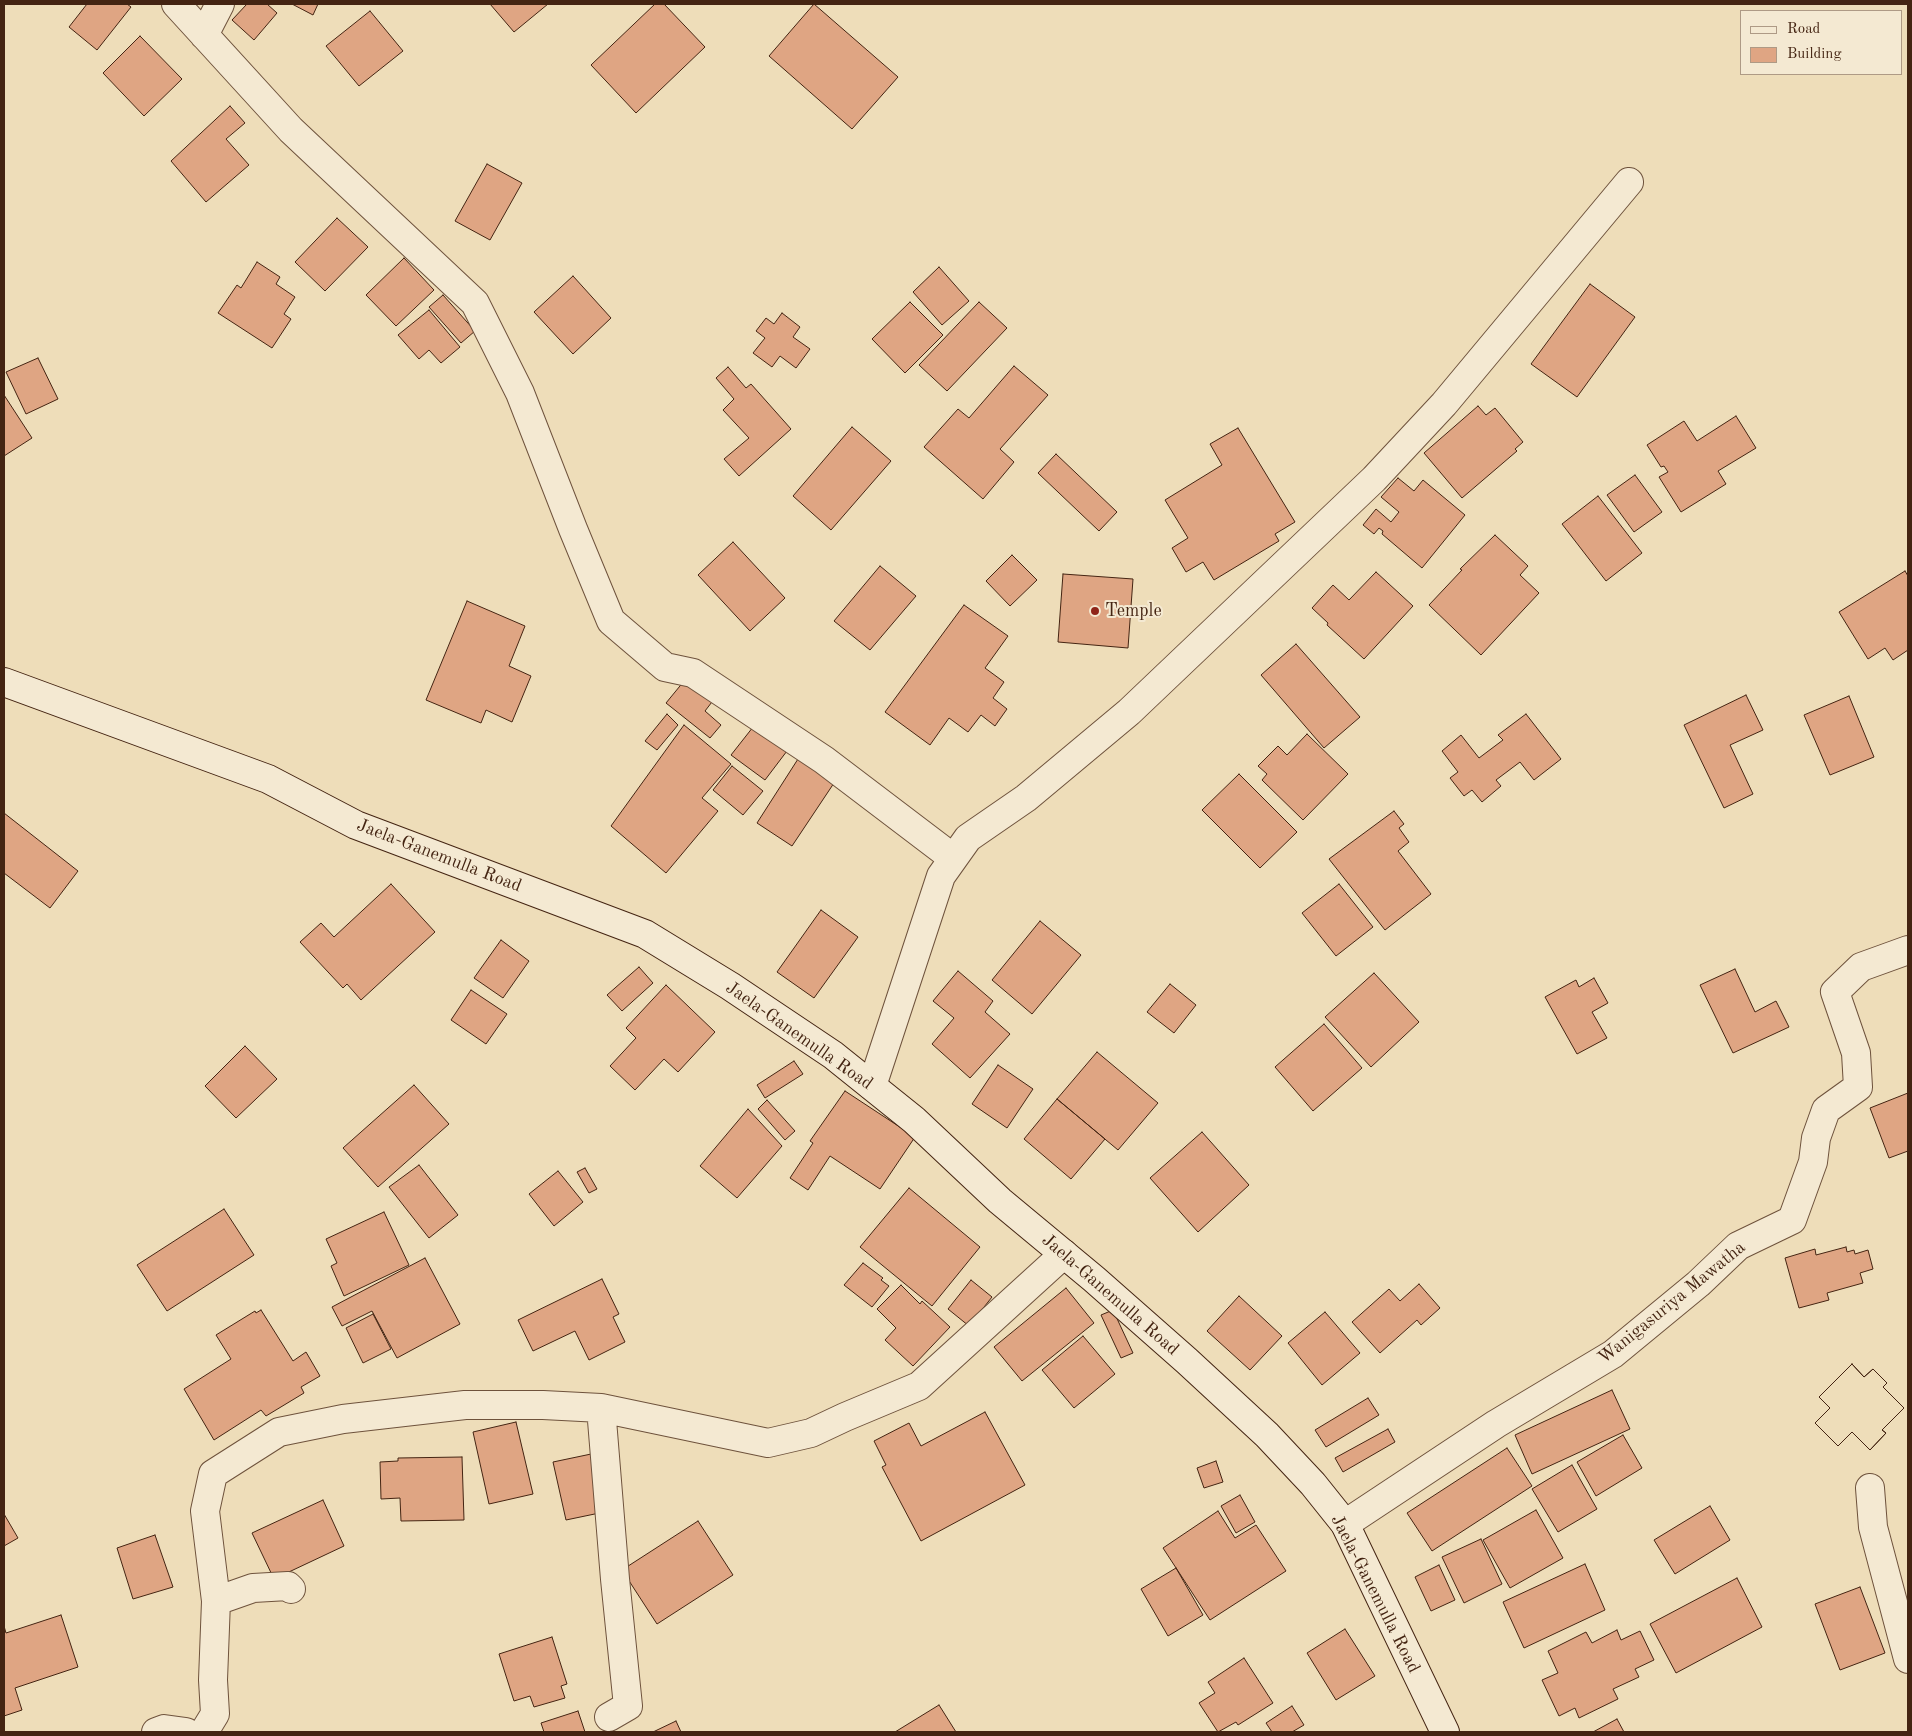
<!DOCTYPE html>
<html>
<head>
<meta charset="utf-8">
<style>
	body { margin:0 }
	#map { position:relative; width:1912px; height:1736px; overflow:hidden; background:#eeddb9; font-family:"Old Standard TT",serif }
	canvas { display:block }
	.frame { position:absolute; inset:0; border:5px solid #442412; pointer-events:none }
	.legend { position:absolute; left:1740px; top:10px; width:162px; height:65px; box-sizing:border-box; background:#f4e9d2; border:1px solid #ae9a85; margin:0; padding:6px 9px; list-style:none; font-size:15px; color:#442412 }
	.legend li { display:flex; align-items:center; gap:10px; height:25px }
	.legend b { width:25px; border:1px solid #ae9a85 }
</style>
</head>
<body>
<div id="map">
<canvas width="1912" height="1736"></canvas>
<div class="frame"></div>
<ul class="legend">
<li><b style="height:6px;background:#f4e9d2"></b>Road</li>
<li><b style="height:14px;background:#dfa583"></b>Building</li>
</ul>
</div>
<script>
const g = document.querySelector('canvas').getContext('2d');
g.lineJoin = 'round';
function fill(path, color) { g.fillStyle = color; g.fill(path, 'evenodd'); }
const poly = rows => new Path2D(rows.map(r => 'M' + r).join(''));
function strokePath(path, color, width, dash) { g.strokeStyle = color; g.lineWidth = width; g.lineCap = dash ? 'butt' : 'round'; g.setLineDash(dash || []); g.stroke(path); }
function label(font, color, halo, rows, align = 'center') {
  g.font = font + ' "Old Standard TT",serif'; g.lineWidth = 4; g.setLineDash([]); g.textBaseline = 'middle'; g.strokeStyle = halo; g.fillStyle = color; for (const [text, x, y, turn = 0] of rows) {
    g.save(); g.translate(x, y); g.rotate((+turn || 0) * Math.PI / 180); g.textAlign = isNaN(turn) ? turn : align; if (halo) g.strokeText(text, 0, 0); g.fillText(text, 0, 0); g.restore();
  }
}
const building = poly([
	[87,4,127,4,131,7,97,50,69,27,87,4],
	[247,4,267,4,277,13,254,40,232,20,247,4],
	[292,4,318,4,313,15,292,4],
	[490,4,548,4,514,32,490,4],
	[655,4,664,4,705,47,636,113,591,65,655,4],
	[814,4,898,77,852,129,769,56,814,4],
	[370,11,403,51,359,86,326,46,370,11],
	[140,36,182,79,144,116,103,73,140,36],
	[230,106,245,123,226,139,249,165,206,202,171,161,230,106],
	[487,164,522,183,490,240,455,221,487,164],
	[337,218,368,247,325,291,295,262,337,218],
	[404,258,434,290,396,326,366,295,404,258],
	[257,262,280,277,276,284,295,297,284,314,291,319,272,348,218,313,237,285,241,288,257,262],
	[939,267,969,301,942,325,913,292,939,267],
	[573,276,611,318,573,354,534,312,573,276],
	[1590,284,1635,317,1577,397,1531,364,1590,284],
	[443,295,475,331,461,343,429,307,443,295],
	[910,302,943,335,905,373,872,339,910,302],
	[979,302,1007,328,947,391,919,365,979,302],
	[429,310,460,347,441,363,429,350,419,359,398,335,429,310],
	[782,313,800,327,793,337,810,349,796,368,780,356,772,367,753,353,765,338,756,331,766,318,774,324,782,313],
	[38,358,58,399,26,414,6,372,38,358],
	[1014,366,1048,395,1000,449,1014,462,983,499,924,447,958,409,969,418,1014,366],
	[728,367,746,388,751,384,791,429,739,476,724,459,749,438,723,410,734,399,716,378,728,367],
	[4,395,32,438,4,456,4,395],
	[1478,406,1486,415,1495,408,1523,442,1515,449,1517,451,1462,498,1424,453,1478,406],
	[1736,416,1756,448,1718,471,1726,484,1681,512,1659,477,1668,472,1664,466,1661,467,1647,445,1684,421,1697,441,1736,416],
	[852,427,891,461,831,530,793,496,852,427],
	[1238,428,1295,522,1275,534,1279,541,1214,580,1203,562,1186,572,1172,548,1188,538,1165,500,1222,465,1210,444,1238,428],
	[1056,454,1117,512,1099,531,1038,473,1056,454],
	[1635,475,1662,512,1634,532,1607,495,1635,475],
	[1398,478,1414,491,1423,480,1465,515,1422,568,1382,534,1383,531,1379,528,1374,534,1363,525,1376,509,1391,522,1399,512,1381,497,1398,478],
	[1598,496,1642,553,1606,581,1562,524,1598,496],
	[1495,535,1528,566,1520,575,1539,593,1481,655,1429,605,1462,570,1460,569,1495,535],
	[733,542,785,598,750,631,698,575,733,542],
	[1012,555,1037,580,1010,606,986,581,1012,555],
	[880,566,916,596,870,650,834,621,880,566],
	[1905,571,1908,576,1908,650,1893,660,1885,648,1868,659,1839,612,1905,571],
	[1376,572,1413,606,1364,659,1327,625,1328,623,1312,608,1333,585,1349,600,1376,572],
	[1063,574,1133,579,1128,648,1058,642,1063,574],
	[467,601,525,626,509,666,531,676,512,722,486,710,481,723,426,700,467,601],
	[964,605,1008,636,985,668,1004,682,993,698,1007,709,995,726,981,715,968,732,949,718,930,745,885,712,964,605],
	[1296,644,1360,717,1324,748,1261,675,1296,644],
	[689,675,715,698,705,711,721,725,710,738,666,703,689,675],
	[1746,695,1763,730,1730,745,1753,794,1724,808,1684,725,1746,695],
	[1849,696,1874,757,1830,775,1804,715,1849,696],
	[667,714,678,725,657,750,645,741,667,714],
	[1526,714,1561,759,1534,780,1520,762,1496,780,1501,786,1482,802,1472,790,1464,796,1450,778,1458,772,1442,751,1461,735,1479,758,1503,740,1498,735,1526,714],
	[757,722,790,747,765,780,731,755,757,722],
	[684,725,731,764,702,798,718,811,666,873,611,826,684,725],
	[1307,734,1348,774,1303,820,1262,780,1267,774,1258,766,1278,746,1287,755,1307,734],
	[798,759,834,783,792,846,757,823,798,759],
	[732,766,763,791,743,815,713,790,732,766],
	[1239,774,1297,832,1260,868,1202,810,1239,774],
	[1394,811,1404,824,1399,828,1409,842,1398,851,1431,894,1385,930,1329,859,1394,811],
	[4,813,78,871,50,908,4,873,4,813],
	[391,884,435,932,361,1000,347,984,343,988,300,942,321,923,334,937,391,884],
	[1339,884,1373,927,1336,956,1302,913,1339,884],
	[821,910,858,937,814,998,777,972,821,910],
	[1040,921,1081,955,1032,1014,992,980,1040,921],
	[501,940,529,961,503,998,474,978,501,940],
	[639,967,653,983,622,1011,607,995,639,967],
	[1735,969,1755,1012,1776,1001,1789,1027,1733,1053,1700,985,1735,969],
	[958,971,993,1001,985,1012,1010,1034,970,1078,932,1044,954,1018,933,1001,958,971],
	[1374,973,1419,1022,1371,1067,1325,1017,1374,973],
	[1594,978,1608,1003,1592,1012,1607,1038,1577,1054,1545,997,1576,980,1579,987,1594,978],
	[1170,984,1196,1005,1174,1033,1147,1012,1170,984],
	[666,985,715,1032,678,1072,664,1059,635,1090,610,1066,636,1038,626,1028,666,985],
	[471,990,507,1014,486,1044,451,1020,471,990],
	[1324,1024,1362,1068,1313,1111,1275,1067,1324,1024],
	[245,1046,277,1079,236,1118,205,1086,245,1046],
	[1097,1052,1158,1103,1118,1150,1057,1099,1097,1052],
	[794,1061,803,1074,765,1098,757,1085,794,1061],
	[998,1065,1033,1089,1007,1128,972,1104,998,1065],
	[414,1085,449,1124,378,1187,343,1148,414,1085],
	[845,1091,915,1137,880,1189,830,1156,808,1190,790,1178,813,1143,810,1141,845,1091],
	[1908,1093,1908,1151,1889,1158,1870,1108,1908,1093],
	[1057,1099,1105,1139,1071,1179,1024,1139,1057,1099],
	[767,1100,795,1131,785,1140,758,1109,767,1100],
	[748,1109,782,1146,737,1198,700,1166,748,1109],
	[1202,1132,1249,1185,1198,1232,1150,1178,1202,1132],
	[419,1165,458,1215,429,1238,389,1187,419,1165],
	[585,1168,597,1189,589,1193,577,1172,585,1168],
	[558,1171,583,1202,554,1226,529,1194,558,1171],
	[909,1188,980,1247,932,1306,860,1247,909,1188],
	[224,1209,254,1255,167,1311,137,1265,224,1209],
	[384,1212,409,1265,344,1296,331,1266,337,1263,326,1239,384,1212],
	[1846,1247,1847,1252,1854,1250,1855,1254,1868,1250,1873,1269,1860,1273,1863,1283,1827,1293,1829,1300,1799,1308,1785,1258,1815,1249,1816,1255,1846,1247],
	[425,1258,460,1324,397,1358,372,1311,342,1326,332,1307,425,1258],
	[863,1263,883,1278,881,1280,889,1286,872,1307,844,1285,863,1263],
	[602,1279,619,1314,613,1317,625,1342,589,1360,575,1331,533,1351,518,1320,602,1279],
	[971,1280,992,1297,969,1326,948,1309,971,1280],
	[1419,1284,1440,1308,1421,1325,1417,1320,1380,1353,1352,1322,1389,1289,1400,1301,1419,1284],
	[901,1285,920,1304,922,1301,950,1327,913,1366,885,1340,896,1328,877,1309,901,1285],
	[1066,1288,1094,1323,1022,1381,994,1347,1066,1288],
	[1239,1296,1282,1336,1250,1370,1207,1331,1239,1296],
	[261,1310,293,1361,306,1352,320,1376,301,1387,304,1393,266,1416,261,1410,214,1440,184,1389,231,1359,216,1335,255,1311,256,1313,261,1310],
	[1113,1310,1133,1353,1121,1358,1101,1315,1113,1310],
	[1325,1312,1360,1353,1322,1385,1288,1343,1325,1312],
	[373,1314,391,1349,363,1363,346,1328,373,1314],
	[1083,1336,1115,1374,1074,1408,1042,1370,1083,1336],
	[1852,1364,1864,1377,1873,1369,1887,1383,1883,1387,1904,1408,1882,1430,1886,1433,1870,1450,1852,1432,1838,1446,1815,1423,1830,1408,1819,1397,1852,1364],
	[1852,1364,1864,1377,1873,1369,1887,1383,1883,1387,1904,1408,1882,1430,1886,1433,1870,1450,1852,1432,1838,1446,1815,1423,1830,1408,1819,1397,1852,1364],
	[1612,1390,1630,1429,1532,1474,1515,1435,1612,1390],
	[1368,1398,1379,1415,1326,1447,1315,1430,1368,1398],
	[985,1412,1025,1485,921,1541,882,1467,886,1465,874,1441,909,1423,921,1446,985,1412],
	[516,1422,533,1494,489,1504,473,1432,516,1422],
	[1388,1429,1395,1442,1343,1472,1335,1458,1388,1429],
	[1623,1435,1642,1468,1596,1496,1577,1462,1623,1435],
	[1507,1448,1532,1486,1432,1551,1407,1513,1507,1448],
	[596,1453,609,1511,566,1520,553,1462,596,1453],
	[462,1457,464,1520,401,1521,400,1498,381,1499,380,1462,398,1461,398,1458,462,1457],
	[1216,1461,1223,1482,1204,1488,1197,1468,1216,1461],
	[1572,1465,1597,1509,1558,1532,1532,1489,1572,1465],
	[1240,1495,1255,1522,1236,1533,1221,1506,1240,1495],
	[323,1500,344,1546,274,1579,252,1533,323,1500],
	[1710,1506,1730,1540,1675,1574,1654,1540,1710,1506],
	[1536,1510,1563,1558,1510,1588,1483,1540,1536,1510],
	[1218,1511,1235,1538,1256,1525,1286,1571,1210,1620,1163,1548,1218,1511],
	[4,1514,18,1538,4,1546,4,1514],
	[698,1521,733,1575,657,1624,622,1570,698,1521],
	[155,1535,173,1587,133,1599,117,1548,155,1535],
	[1481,1539,1502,1584,1464,1603,1442,1557,1481,1539],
	[1585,1564,1605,1610,1524,1648,1503,1602,1585,1564],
	[1439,1565,1455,1600,1431,1611,1415,1577,1439,1565],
	[1176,1568,1203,1615,1168,1636,1141,1589,1176,1568],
	[1737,1578,1762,1627,1676,1673,1650,1624,1737,1578],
	[1860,1587,1885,1653,1840,1670,1815,1604,1860,1587],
	[61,1615,78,1667,15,1688,22,1710,4,1716,4,1626,6,1633,61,1615],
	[1345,1629,1375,1676,1336,1700,1307,1653,1345,1629],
	[1617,1630,1621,1640,1640,1631,1654,1660,1635,1669,1639,1677,1613,1689,1618,1699,1579,1718,1575,1708,1559,1716,1542,1680,1558,1673,1548,1651,1586,1632,1592,1643,1617,1630],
	[552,1637,567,1684,561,1686,565,1698,534,1707,530,1696,514,1701,499,1654,552,1637],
	[1244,1658,1273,1703,1238,1725,1236,1722,1218,1732,1199,1703,1215,1693,1208,1682,1244,1658],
	[939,1705,956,1732,895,1732,939,1705],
	[1292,1706,1304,1725,1292,1732,1272,1732,1266,1723,1292,1706],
	[578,1711,585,1732,544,1732,541,1723,578,1711],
	[1617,1719,1624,1732,1593,1732,1617,1719],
	[676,1721,681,1732,653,1732,676,1721]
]);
fill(building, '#dfa583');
strokePath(building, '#442412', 1);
const minor = poly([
	[176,4,291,130,475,303,520,393,573,529,611,621,665,667,693,673,824,760,953,858],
	[204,35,220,4],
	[872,1086,941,876,968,838,1026,798,1129,712,1374,479,1444,404,1629,182],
	[601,1408,615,1579,628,1706,609,1717],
	[1870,1488,1873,1527,1908,1659],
	[1345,1524,1496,1424,1613,1354,1698,1284,1738,1246,1792,1220,1813,1162,1816,1138,1826,1110,1858,1087,1856,1053,1835,992,1861,967,1908,950],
	[216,1601,253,1588,288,1586,291,1589],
	[156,1732,164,1729,186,1732],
	[204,1732,215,1714,213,1680,216,1601,205,1511,213,1474,279,1432,343,1419,465,1405,543,1405,601,1408,768,1443,811,1433,845,1417,919,1386,1064,1254]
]);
const secondary = poly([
	[4,682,268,779,356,825,645,934,730,986,833,1055,914,1120,1000,1201,1094,1279,1187,1361,1267,1435,1313,1484,1345,1524,1445,1732]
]);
strokePath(minor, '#6e523c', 30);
strokePath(secondary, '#442412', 30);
strokePath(minor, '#f4e9d2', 28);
strokePath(secondary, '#f4e9d2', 28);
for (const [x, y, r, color] of [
	[1095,611,5,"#8f2418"]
]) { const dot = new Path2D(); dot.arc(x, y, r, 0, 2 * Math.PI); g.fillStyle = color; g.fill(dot); strokePath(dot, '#f4e9d2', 2); }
label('18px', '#442412', '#f4e9d2', [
	["Temple",1105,611]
], 'left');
label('18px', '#442412', '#f4e9d2', [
	["Jaela-Ganemulla Road",439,856,21],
	["Jaela-Ganemulla Road",799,1036,35],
	["Jaela-Ganemulla Road",1110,1295,41],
	["Wanigasuriya Mawatha",1672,1303,-39],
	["Jaela-Ganemulla Road",1375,1594,63]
]);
</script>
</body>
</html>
